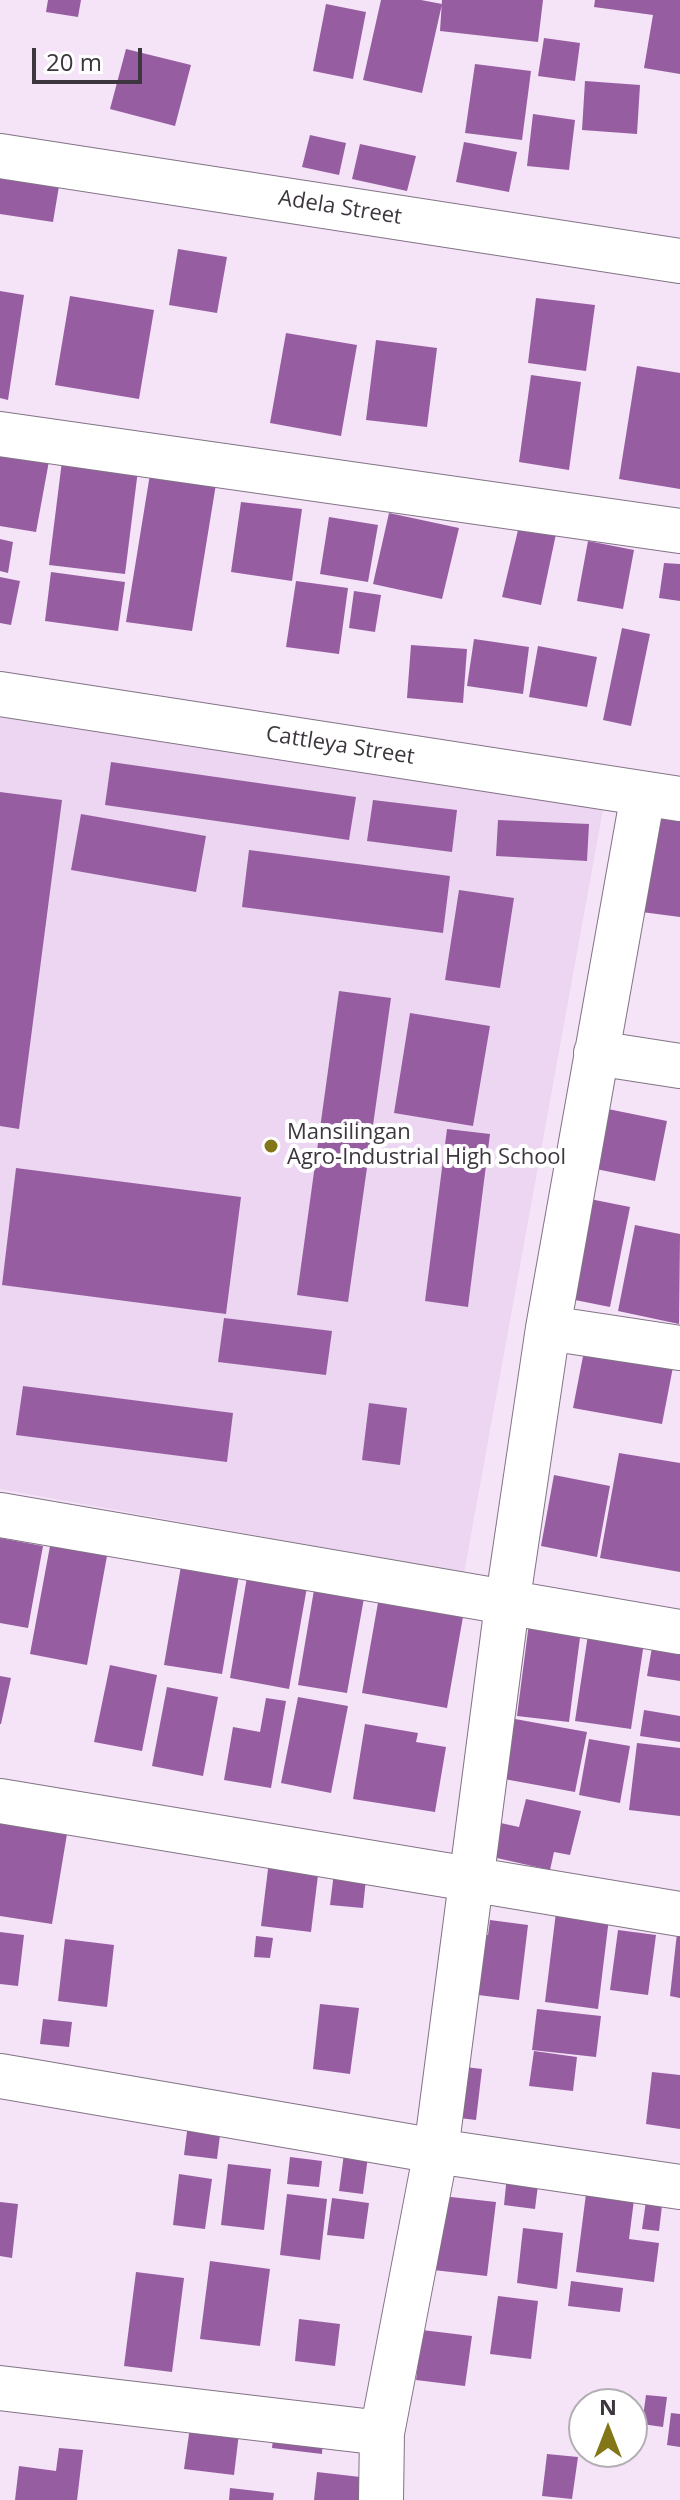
<!DOCTYPE html>
<html>
<head>
<meta charset="utf-8">
<style>
	body { margin:0 }
	#map { position:relative; width:680px; height:2500px; overflow:hidden; background:#f5e3f8; font-family:"Open Sans",sans-serif }
	canvas { display:block }
	.north { position:absolute; left:568px; top:2388px; width:80px; height:80px; box-sizing:border-box; background:#fff; border:2px solid #b1afb2; border-radius:50%; rotate:0deg; font-size:22px; font-weight:700; line-height:32px; text-align:center; color:#3d363e }
	.north::after { content:''; display:block; margin:auto; width:28px; height:36px; background:#837619; clip-path:polygon(50% 0,100% 100%,50% 72%,0 100%) }
	.scale { position:absolute; left:32px; top:48px; width:110px; height:36px; box-sizing:border-box; border:4px solid #3d363e; border-top:0; padding-left:10px; font-size:24px; line-height:28px; white-space:nowrap; color:#3d363e; -webkit-text-stroke:6px #fff; paint-order:stroke }
</style>
</head>
<body>
<div id="map">
<canvas width="680" height="2500"></canvas>
<div class="north">N</div>
<div class="scale">20 m</div>
</div>
<script>
const g = document.querySelector('canvas').getContext('2d');
g.lineJoin = 'round';
function fill(path, color) { g.fillStyle = color; g.fill(path, 'evenodd'); }
const poly = rows => new Path2D(rows.map(r => 'M' + r).join(''));
function strokePath(path, color, width, dash) { g.strokeStyle = color; g.lineWidth = width; g.lineCap = dash ? 'butt' : 'round'; g.setLineDash(dash || []); g.stroke(path); }
function label(font, color, halo, rows, align = 'center') {
  g.font = font + ' "Open Sans",sans-serif'; g.lineWidth = 8; g.setLineDash([]); g.textBaseline = 'middle'; g.strokeStyle = halo; g.fillStyle = color; for (const [text, x, y, turn = 0] of rows) {
    g.save(); g.translate(x, y); g.rotate((+turn || 0) * Math.PI / 180); g.textAlign = isNaN(turn) ? turn : align; if (halo) g.strokeText(text, 0, 0); g.fillText(text, 0, 0); g.restore();
  }
}
fill(poly([
	[0,714,604,804,464,1573,0,1489]
]), '#ecd6f1');
fill(poly([
	[48,0,81,0,78,17,46,12],
	[381,0,421,0,442,4,422,93,363,80],
	[442,0,543,0,538,42,440,31],
	[595,0,680,0,680,74,644,68,653,15,594,7],
	[326,4,366,12,353,79,313,71],
	[544,38,580,43,575,81,538,76],
	[126,49,191,65,175,126,110,109],
	[475,64,531,71,522,140,465,133],
	[585,81,640,85,637,134,582,130],
	[533,114,575,120,569,170,527,166],
	[310,135,346,143,339,175,302,167],
	[464,142,517,152,509,192,456,182],
	[360,144,416,156,407,191,352,179],
	[0,164,61,174,53,222,0,214],
	[178,249,227,257,217,313,169,305],
	[0,291,24,295,8,400,0,398],
	[70,296,154,310,139,399,55,385],
	[536,298,595,305,586,371,528,363],
	[286,333,357,345,341,436,270,423],
	[376,340,437,348,427,427,366,420],
	[637,366,680,373,680,489,619,479],
	[531,375,581,382,569,470,519,462],
	[0,453,49,461,36,532,0,526],
	[62,461,138,470,125,574,49,565],
	[150,474,216,484,192,631,126,622],
	[241,502,302,509,292,581,231,572],
	[389,513,459,528,442,599,373,584],
	[329,517,378,525,368,582,320,574],
	[519,526,556,534,541,605,502,597],
	[0,539,13,542,8,573,0,571],
	[588,541,634,550,623,609,577,601],
	[664,563,680,564,680,601,659,598],
	[51,572,125,582,118,631,45,621],
	[0,577,20,581,11,625,0,623],
	[296,581,348,588,339,654,286,647],
	[354,591,381,595,375,632,349,628],
	[622,628,650,634,631,726,603,720],
	[474,639,529,647,523,694,467,686],
	[411,645,467,649,463,703,407,698],
	[538,646,597,657,587,707,529,697],
	[111,762,356,797,349,840,105,805],
	[0,792,62,800,19,1129,0,1126],
	[373,800,457,810,452,852,367,841],
	[649,808,680,812,680,917,634,911],
	[81,814,206,836,196,892,71,870],
	[498,820,589,824,587,861,496,856],
	[249,850,450,876,443,933,242,907],
	[459,890,514,898,500,988,445,980],
	[339,991,391,998,348,1302,297,1295],
	[410,1013,490,1026,473,1126,394,1113],
	[608,1109,667,1121,655,1181,596,1169],
	[447,1129,490,1134,468,1307,425,1301],
	[16,1168,241,1197,226,1314,2,1285],
	[585,1198,630,1207,610,1307,565,1298],
	[635,1225,680,1234,679,1324,618,1311],
	[224,1318,332,1331,326,1375,218,1362],
	[584,1351,673,1367,662,1424,573,1408],
	[23,1386,233,1413,227,1462,16,1435],
	[369,1403,407,1408,400,1465,362,1460],
	[619,1453,680,1463,680,1572,600,1558],
	[554,1475,610,1486,597,1557,541,1546],
	[0,1538,43,1546,28,1628,0,1623],
	[50,1546,107,1556,87,1665,30,1654],
	[181,1566,239,1575,222,1674,164,1665],
	[247,1577,307,1587,289,1689,230,1678],
	[314,1590,364,1598,347,1693,298,1685],
	[379,1597,464,1611,447,1708,362,1693],
	[529,1623,581,1630,569,1722,517,1716],
	[589,1628,645,1636,631,1729,575,1721],
	[654,1636,680,1640,680,1681,647,1676],
	[110,1665,157,1675,142,1751,94,1742],
	[0,1676,11,1678,1,1724,0,1724],
	[167,1687,218,1697,203,1776,152,1766],
	[298,1697,348,1706,331,1793,281,1783],
	[266,1698,286,1701,271,1788,224,1780,233,1727,260,1732],
	[644,1710,680,1716,680,1742,640,1736],
	[515,1719,587,1732,575,1792,504,1779],
	[365,1724,418,1733,416,1742,446,1747,435,1812,353,1799],
	[589,1739,630,1746,620,1803,579,1795],
	[637,1743,680,1748,680,1816,629,1810],
	[526,1799,581,1811,570,1855,554,1852,550,1870,488,1856,496,1822,519,1827],
	[0,1816,68,1828,52,1924,0,1916],
	[269,1861,319,1867,311,1932,261,1926],
	[335,1864,367,1869,363,1908,330,1905],
	[557,1904,610,1910,598,2009,545,2002],
	[490,1920,528,1925,519,2000,470,1994,477,1934,488,1935],
	[618,1930,656,1935,648,1995,610,1990],
	[0,1932,24,1935,18,1986,0,1984],
	[677,1933,680,1933,680,1998,670,1996],
	[256,1936,273,1938,270,1958,254,1957],
	[65,1939,114,1945,107,2007,58,2001],
	[320,2004,359,2008,350,2074,313,2069],
	[537,2009,601,2016,596,2057,532,2050],
	[43,2019,72,2022,69,2047,40,2044],
	[534,2051,577,2057,573,2091,529,2086],
	[457,2066,482,2069,476,2120,451,2117],
	[652,2072,680,2075,680,2129,646,2124],
	[188,2124,221,2127,217,2159,184,2155],
	[345,2146,369,2149,363,2194,339,2191],
	[290,2157,322,2161,319,2187,287,2184],
	[228,2164,271,2169,264,2230,221,2225],
	[508,2165,540,2169,535,2209,504,2205],
	[179,2174,212,2179,205,2229,173,2225],
	[587,2186,635,2192,629,2239,659,2243,654,2282,576,2272],
	[287,2194,327,2199,320,2260,280,2255],
	[647,2194,663,2197,659,2231,642,2229],
	[442,2196,496,2202,487,2276,433,2270],
	[332,2198,369,2203,364,2239,327,2235],
	[0,2202,18,2204,12,2258,0,2256],
	[523,2228,563,2233,557,2289,517,2283],
	[210,2261,270,2269,260,2346,200,2339],
	[136,2272,184,2278,172,2372,124,2366],
	[571,2281,623,2288,620,2312,568,2306],
	[498,2296,538,2301,531,2359,490,2354],
	[299,2319,340,2324,335,2366,295,2361],
	[422,2330,472,2336,465,2386,416,2380],
	[646,2395,667,2397,663,2427,642,2424],
	[671,2413,680,2414,680,2447,667,2445],
	[190,2427,239,2433,234,2475,184,2469],
	[274,2430,323,2436,322,2454,272,2448],
	[59,2448,83,2450,77,2500,15,2500,19,2466,56,2471],
	[547,2454,578,2457,572,2499,542,2496],
	[317,2472,369,2478,366,2500,314,2500],
	[230,2488,274,2493,273,2500,229,2500]
]), '#965ea1');
const minor = poly([
	[0,156,680,261],
	[0,434,680,531],
	[0,694,680,799],
	[596,1053,680,1066],
	[548,1328,680,1348],
	[0,1515,680,1632],
	[0,1801,680,1914],
	[0,2076,436,2151,680,2187],
	[0,2388,382,2433,381,2500],
	[382,2433,436,2151,507,1605,548,1328,643,794]
]);
strokePath(minor, '#827385', 46);
strokePath(minor, '#fff', 44);
for (const [x, y, r, color] of [
	[271,1146,8,"#837619"]
]) { const dot = new Path2D(); dot.arc(x, y, r, 0, 2 * Math.PI); g.fillStyle = color; g.fill(dot); strokePath(dot, '#fff', 3); }
label('22px', '#3d363e', '#fff', [
	["Adela Street",340,208,9],
	["Cattleya Street",340,746,9]
]);
label('22px', '#3d363e', '#fff', [
	["Mansilingan",287,1133],
	["Agro-Industrial High School",287,1158]
], 'left');
</script>
</body>
</html>
